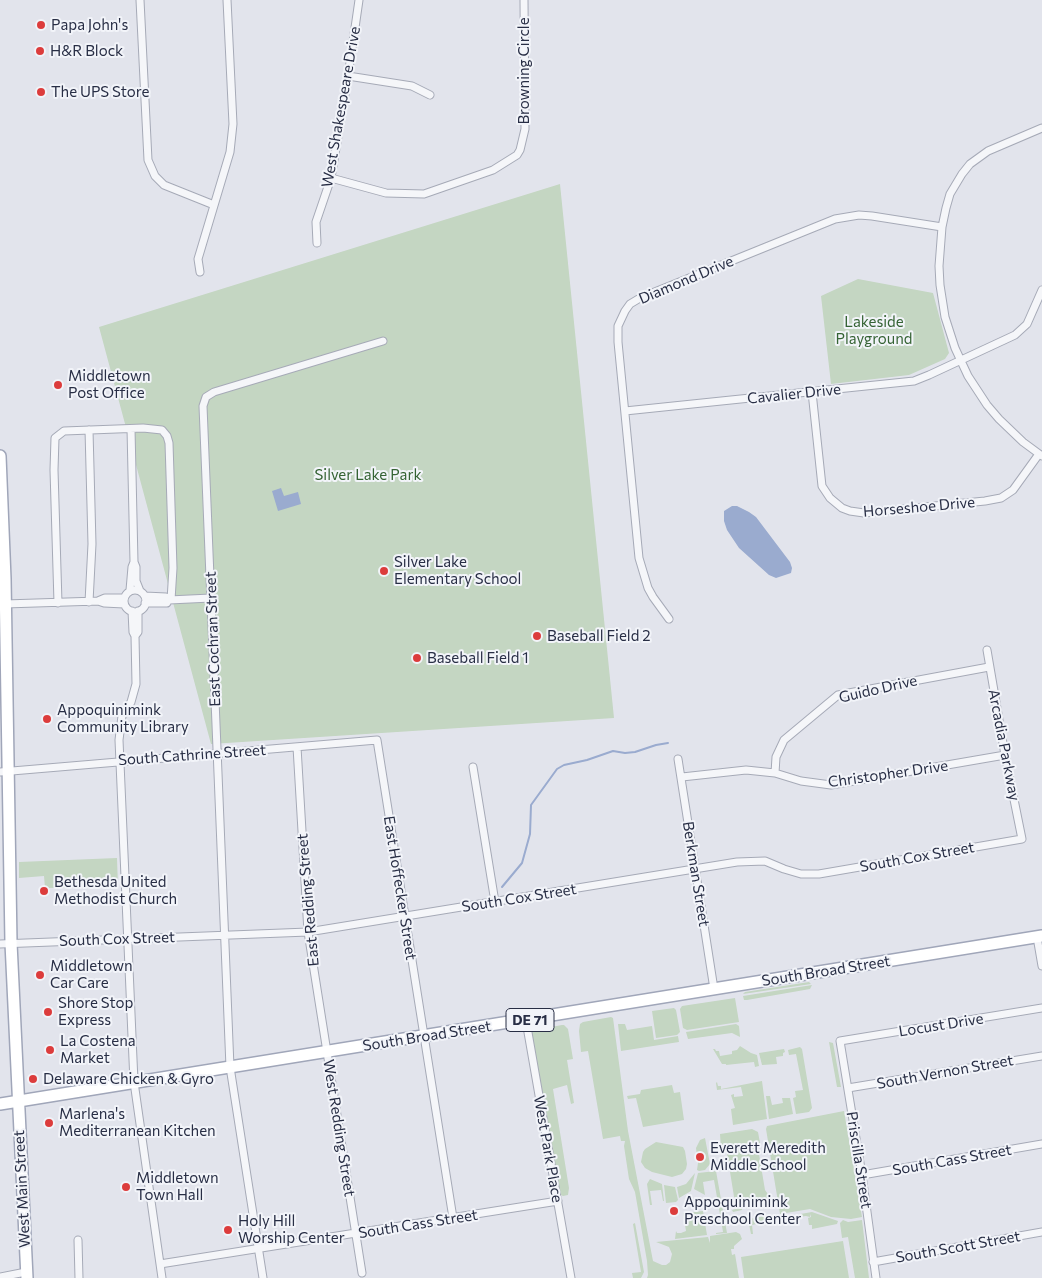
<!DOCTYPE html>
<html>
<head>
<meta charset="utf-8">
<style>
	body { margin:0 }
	canvas { display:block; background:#e2e4ec }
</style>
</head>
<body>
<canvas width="1042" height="1278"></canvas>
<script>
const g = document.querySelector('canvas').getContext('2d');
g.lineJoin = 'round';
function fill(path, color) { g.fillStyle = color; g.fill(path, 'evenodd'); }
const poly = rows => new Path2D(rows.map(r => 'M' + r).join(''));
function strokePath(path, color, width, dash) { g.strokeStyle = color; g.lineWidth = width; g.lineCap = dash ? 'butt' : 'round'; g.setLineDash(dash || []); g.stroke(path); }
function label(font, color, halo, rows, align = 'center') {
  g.font = font + ' Commissioner,sans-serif'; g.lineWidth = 4; g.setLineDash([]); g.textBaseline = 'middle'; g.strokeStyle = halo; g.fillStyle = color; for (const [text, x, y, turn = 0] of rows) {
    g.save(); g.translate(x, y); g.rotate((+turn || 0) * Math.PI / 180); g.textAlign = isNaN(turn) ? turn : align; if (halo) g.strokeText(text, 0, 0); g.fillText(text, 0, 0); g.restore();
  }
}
fill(poly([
	[560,184,614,718,211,744,99,327],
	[858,279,933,293,949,353,945,359,909,375,831,384,821,296],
	[117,858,118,887,45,888,44,876,19,878,19,862],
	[809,982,811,984,743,994,745,992],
	[812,985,810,989,747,1000,744,1000,743,996],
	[735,998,739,1022,687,1030,683,1028,680,1009,682,1006],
	[674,1008,676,1010,680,1032,677,1035,656,1038,652,1011],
	[611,1017,613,1018,628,1131,653,1261,662,1265,666,1265,670,1262,672,1254,669,1247,656,1242,708,1237,710,1243,710,1236,736,1232,740,1234,742,1239,734,1246,734,1249,731,1249,732,1255,735,1254,739,1278,647,1278,648,1275,647,1261,635,1192,629,1179,624,1146,625,1141,621,1141,620,1136,603,1139,588,1051,581,1052,579,1031,580,1024,583,1022],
	[618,1024,625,1024,627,1030,652,1026,654,1040,678,1036,679,1042,621,1051],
	[736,1024,739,1026,740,1037,732,1033,688,1039,686,1032],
	[562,1025,564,1025,568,1029,573,1059,567,1060,574,1103,571,1104,567,1085,553,1089,569,1188,568,1195,563,1196,559,1194,530,1031],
	[829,1042,833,1043,841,1087,837,1087],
	[740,1046,751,1053,757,1055,759,1066,755,1067,754,1062,726,1065,726,1064,722,1064,713,1049,715,1049,716,1051,719,1051,720,1056,732,1054,732,1051,737,1050],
	[800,1047,802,1049,812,1108,809,1112,796,1114,793,1098,796,1097,795,1091,803,1090,796,1054,789,1055,788,1050],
	[784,1049,785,1052,783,1053,783,1056,776,1057,777,1064,762,1065,759,1053],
	[762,1081,767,1119,733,1125,731,1109,735,1108,731,1095,734,1094,734,1097,743,1096,741,1087,717,1090,716,1083,717,1082,718,1086,721,1086,721,1089],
	[672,1085,674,1093,680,1092,684,1120,643,1127,636,1098,628,1099,627,1096,640,1094,641,1090],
	[766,1096,770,1096,772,1105,783,1103,782,1098,790,1098,793,1114,769,1119],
	[844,1111,862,1217,851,1219,831,1217,810,1209,780,1214,766,1129,767,1126],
	[752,1129,758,1132,760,1143,758,1148,765,1190,770,1197,770,1201,768,1206,765,1207,763,1207,761,1202,741,1205,742,1210,733,1212,732,1210,736,1209,726,1147,721,1148,720,1134],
	[705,1138,710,1164,705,1170,699,1171,697,1170,698,1163,696,1148,700,1140],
	[656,1142,683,1147,685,1151,687,1164,686,1169,682,1174,672,1177,652,1172,645,1168,641,1162,643,1152,645,1149],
	[716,1171,727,1233,716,1234,716,1233,723,1232,714,1180,703,1182,705,1195,694,1189,698,1173],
	[695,1173,691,1191,679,1198,677,1187,686,1184],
	[650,1179,662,1184,664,1201,663,1201,661,1190,650,1191,652,1205,650,1205,647,1184],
	[664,1185,675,1187,678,1200,676,1202,666,1203],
	[703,1211,707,1235,675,1239,676,1231,677,1233,681,1233,686,1231,683,1213],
	[812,1212,838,1221,837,1224,812,1229,812,1225,809,1225,808,1218,811,1217,810,1214,810,1217,806,1216,790,1218,789,1216],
	[766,1216,769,1217,770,1221,752,1225,753,1234,751,1234,748,1219],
	[843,1220,848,1222,862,1220,869,1278,855,1278,848,1237,842,1238,840,1223],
	[635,1223,644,1272,641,1278,633,1278,632,1273,641,1272,633,1224],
	[843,1241,849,1278,744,1278,741,1257]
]), '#c4d6c2');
fill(poly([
	[281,488,284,496,298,492,301,504,278,511,272,491],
	[732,506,737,506,749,512,756,517,790,562,792,568,791,573,776,578,769,575,739,548,727,530,724,521,724,511]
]), '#9aabcf');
strokePath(poly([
	[502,887,522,863,530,834,531,805,557,769,564,765,587,760,613,751,625,753,635,752,656,745,668,743]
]), '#9aabcf', 2);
const street = poly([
	[140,0,148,160,155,176,164,185,214,205],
	[348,76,412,86,430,95],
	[1042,128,988,151,970,164,962,174,950,194,946,208,942,227,939,266,940,285,945,317,955,348,968,376,987,405,999,419,1023,442,1042,456],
	[331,178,386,193,424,194,493,170,517,155,520,150,525,129,524,0],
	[317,243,316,222,331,178,348,76,359,0],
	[200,272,198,259,230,152,233,124,227,0],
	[812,392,822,486,830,498,842,508,850,511,864,513,985,501,1001,498,1013,490,1039,454],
	[625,411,914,381,929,375,1015,335,1027,324,1042,290],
	[131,429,134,562],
	[89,430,92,544,89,602],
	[130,590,132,567,134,562,136,567,136,581,140,591],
	'124 601a11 11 0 1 1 22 0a11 11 0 1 1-22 0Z',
	[145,596,166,597,168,600,167,603,145,603],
	[124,598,105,598,98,601,104,603,124,604],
	[169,600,211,598],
	[58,603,54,470,55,438,64,431,143,428,162,430,167,436,169,443,173,568,171,600],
	[5,604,98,601],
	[132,611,133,632,135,636,138,632,138,611],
	[669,619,653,597,648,588,639,558,618,342,618,326,625,311,630,304,640,298,835,219,859,215,872,216,942,227],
	[135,636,136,684,131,702,122,716,119,740,134,1082,162,1278],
	[297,747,308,932,362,1273],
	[678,759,714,989],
	[473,767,495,902],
	[0,772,377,740,453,1218],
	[775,773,776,757,784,740,838,695,989,667],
	[682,777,746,770,775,773,801,781,831,785,1005,755],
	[1037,937,1042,966],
	[0,944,308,932,737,862,765,861,784,869,801,874,819,874,1022,839,1005,755,987,650],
	[526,1021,571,1278],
	[848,1088,1042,1056],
	[862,1175,1042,1144],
	[78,1240,79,1278],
	[873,1262,1042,1232],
	[160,1264,558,1201],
	[0,1277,26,1272],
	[263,1278,230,1067,203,406,206,397,214,392,383,341],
	[876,1278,862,1175,840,1041,1042,1008]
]);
const primary = poly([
	[0,456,5,579,11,943,27,1278],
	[0,1104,1042,936]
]);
strokePath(street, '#a6aab7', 9);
strokePath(primary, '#a0a6b9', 14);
strokePath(street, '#f5f6f9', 7);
strokePath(primary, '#fff', 11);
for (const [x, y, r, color] of [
	[41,25,5,"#dc3c3c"],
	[40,51,5,"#dc3c3c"],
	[41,92,5,"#dc3c3c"],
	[58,385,5,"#dc3c3c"],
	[384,571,5,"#dc3c3c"],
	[537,636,5,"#dc3c3c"],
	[417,658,5,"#dc3c3c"],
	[47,719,5,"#dc3c3c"],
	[44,891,5,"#dc3c3c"],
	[40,975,5,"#dc3c3c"],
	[48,1012,5,"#dc3c3c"],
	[50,1050,5,"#dc3c3c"],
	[33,1079,5,"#dc3c3c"],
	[49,1123,5,"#dc3c3c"],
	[700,1157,5,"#dc3c3c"],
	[126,1187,5,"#dc3c3c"],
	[674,1211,5,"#dc3c3c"],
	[228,1230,5,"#dc3c3c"]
]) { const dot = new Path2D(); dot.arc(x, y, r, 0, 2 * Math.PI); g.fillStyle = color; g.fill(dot); strokePath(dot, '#f2f4f9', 2); }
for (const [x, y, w] of [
	[530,1020,48]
]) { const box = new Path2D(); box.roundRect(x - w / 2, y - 11.5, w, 23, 4); g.fillStyle = '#f2f4f9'; g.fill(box); strokePath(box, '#282e45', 1); }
label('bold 14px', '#282e45', null, [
	["DE 71",530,1020]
]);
label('15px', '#282e45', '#f2f4f9', [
	["Papa John's",51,25],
	["H&R Block",50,51],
	["The UPS Store",51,92],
	["Middletown",68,376],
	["Post Office",68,393],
	["Silver Lake",394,562],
	["Elementary School",394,579],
	["Baseball Field 2",547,636],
	["Baseball Field 1",427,658],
	["Appoquinimink",57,710],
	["Community Library",57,727],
	["Bethesda United",54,882],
	["Methodist Church",54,899],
	["Middletown",50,966],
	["Car Care",50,983],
	["Shore Stop",58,1003],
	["Express",58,1020],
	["La Costena",60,1041],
	["Market",60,1058],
	["Delaware Chicken & Gyro",43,1079],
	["Marlena's",59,1114],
	["Mediterranean Kitchen",59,1131],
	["Everett Meredith",710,1148],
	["Middle School",710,1165],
	["Middletown",136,1178],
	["Town Hall",136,1195],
	["Appoquinimink",684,1202],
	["Preschool Center",684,1219],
	["Holy Hill",238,1221],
	["Worship Center",238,1238]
], 'left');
label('15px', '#282e45', '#f2f4f9', [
	["Browning Circle",524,71,-90],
	["West Shakespeare Drive",341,107,-80],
	["Diamond Drive",686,280,-23],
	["Cavalier Drive",794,394,-6],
	["Horseshoe Drive",919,507,-5],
	["East Cochran Street",213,639,-92],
	["Guido Drive",878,689,-13],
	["Arcadia Parkway",1004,745,79],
	["South Cathrine Street",192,755,-4],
	["Christopher Drive",888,774,-8],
	["South Cox Street",917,857,-10],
	["Berkman Street",696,874,81],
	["East Hoffecker Street",400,888,81],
	["South Cox Street",519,898,-9],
	["East Redding Street",308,900,-95],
	["South Cox Street",117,939,-2],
	["South Broad Street",826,971,-9],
	["Locust Drive",941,1025,-9],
	["South Broad Street",427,1036,-9],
	["South Vernon Street",945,1072,-10],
	["West Redding Street",339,1128,81],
	["West Park Place",548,1149,80],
	["Priscilla Street",859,1160,81],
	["South Cass Street",952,1160,-10],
	["West Main Street",22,1189,-93],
	["South Cass Street",418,1224,-9],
	["South Scott Street",958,1247,-10]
]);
label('15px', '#356334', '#f2f4f9', [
	["Lakeside",874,322],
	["Playground",874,339],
	["Silver Lake Park",368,475]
]);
</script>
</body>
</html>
